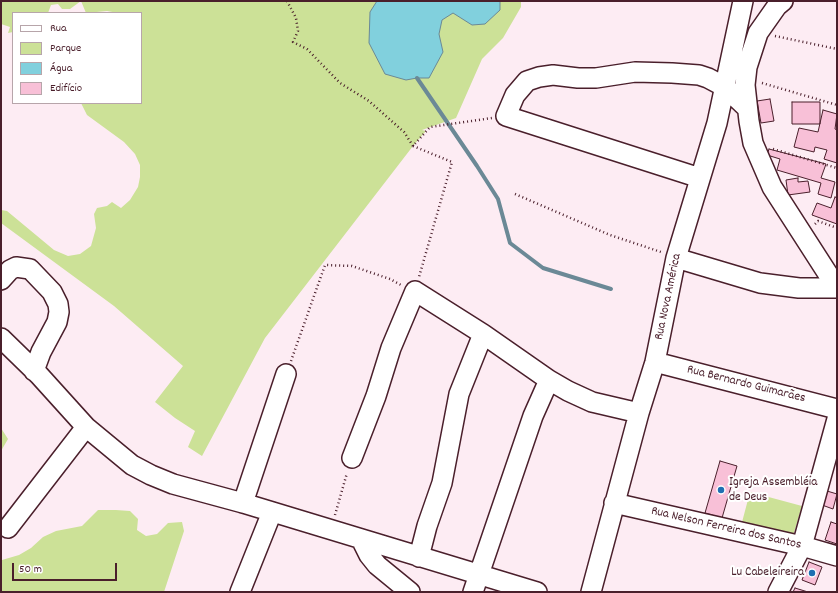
<!DOCTYPE html>
<html>
<head>
<meta charset="utf-8">
<style>
	body { margin:0 }
	#map { position:relative; width:838px; height:593px; overflow:hidden; background:#fdecf3; font-family:Dekko,sans-serif }
	canvas { display:block }
	.frame { position:absolute; inset:0; border:2px solid #4a1f2b; pointer-events:none }
	.legend { position:absolute; left:12px; top:12px; width:130px; height:92px; box-sizing:border-box; background:#fff; border:1px solid #b7a5aa; margin:0; padding:5px 7px; list-style:none; font-size:12px; color:#4a1f2b }
	.legend li { display:flex; align-items:center; gap:8px; height:20px }
	.legend b { width:20px; border:1px solid #b7a5aa }
	.scale { position:absolute; left:12px; top:563px; width:105px; height:18px; box-sizing:border-box; border:2px solid #4a1f2b; border-top:0; padding-left:5px; font-size:12px; line-height:14px; white-space:nowrap; color:#4a1f2b; -webkit-text-stroke:3px #fff; paint-order:stroke }
</style>
</head>
<body>
<div id="map">
<canvas width="838" height="593"></canvas>
<div class="frame"></div>
<ul class="legend">
<li><b style="height:5px;background:#fff"></b>Rua</li>
<li><b style="height:11px;background:#cce197"></b>Parque</li>
<li><b style="height:11px;background:#81d0dd"></b>Água</li>
<li><b style="height:11px;background:#f8c0d7"></b>Edifício</li>
</ul>
<div class="scale">50 m</div>
</div>
<script>
const g = document.querySelector('canvas').getContext('2d');
g.lineJoin = 'round';
function fill(path, color) { g.fillStyle = color; g.fill(path, 'evenodd'); }
const poly = rows => new Path2D(rows.map(r => 'M' + r).join(''));
function strokePath(path, color, width, dash) { g.strokeStyle = color; g.lineWidth = width; g.lineCap = dash ? 'butt' : 'round'; g.setLineDash(dash || []); g.stroke(path); }
function label(font, color, halo, rows, align = 'center') {
  g.font = font + ' Dekko,sans-serif'; g.lineWidth = 4; g.setLineDash([]); g.textBaseline = 'middle'; g.strokeStyle = halo; g.fillStyle = color; for (const [text, x, y, turn = 0] of rows) {
    g.save(); g.translate(x, y); g.rotate((+turn || 0) * Math.PI / 180); g.textAlign = isNaN(turn) ? turn : align; if (halo) g.strokeText(text, 0, 0); g.fillText(text, 0, 0); g.restore();
  }
}
fill(poly([
	[1,1,521,1,521,7,503,38,482,59,456,118,422,130,426,131,413,146,265,338,202,456,188,447,195,431,175,418,155,402,183,366,114,306,1,223,1,210,7,211,54,250,68,256,80,254,91,246,96,228,94,214,97,208,107,206,112,202,121,208,130,200,138,187,140,177,140,165,135,154,124,142,87,115,81,103,141,103,141,13,118,13,107,11,86,13,81,1,70,9,62,9,58,4,51,5,48,13,13,13,13,32,8,33,10,27,1,24],
	[1,428,8,439,1,451],
	[750,492,802,506,793,536,741,526],
	[98,510,116,510,130,511,138,519,137,530,146,536,157,534,168,523,182,522,184,531,164,592,1,592,1,559,2,560,19,555,31,548,43,537,56,531,82,526]
]), '#cce197');
const water = poly([
	[377,1,500,1,500,10,485,24,472,25,453,13,442,20,439,34,443,52,429,78,417,78,406,80,385,74,369,43,370,12,377,1]
]);
fill(water, '#81d0dd');
strokePath(water, '#6b8996', 1);
strokePath(poly([
	[417,78,477,166,498,199,510,243,543,268,611,289]
]), '#6b8996', 4);
const building = poly([
	[770,99,774,121,761,123,757,101,770,99],
	[792,102,820,102,820,124,792,124,792,102],
	[823,110,837,114,835,129,837,130,837,163,824,159,827,150,815,147,814,152,794,147,799,128,818,132,823,110],
	[769,149,826,164,821,178,835,182,831,198,818,194,821,183,777,170,780,159,767,155,769,149],
	[798,178,798,182,808,181,810,192,788,195,786,180,798,178],
	[835,197,837,198,837,224,812,215,817,203,831,208,835,197],
	[720,461,737,466,722,518,705,513,720,461],
	[827,491,837,494,833,509,822,505,827,491],
	[831,522,837,524,837,544,825,540,831,522],
	[809,562,822,567,815,585,802,580,809,562],
	[795,588,808,592,793,592,795,588]
]);
fill(building, '#f8c0d7');
strokePath(building, '#4a1f2b', 1);
const minor = poly([
	[783,1,777,6,758,33,747,67,745,85,749,121,753,143,772,187,837,288],
	[700,178,506,116,515,95,527,81,539,77,553,75,578,78,596,78,635,72,672,73,699,75,708,78,725,87,746,107],
	[676,258,760,283,799,288,837,288],
	[1,280,10,270,16,267,30,269,52,292,58,304,59,312,57,322,41,352,34,371],
	[1,338,39,375,86,427,132,465,151,475,173,484,243,503,537,592],
	[655,362,837,409],
	[352,458,376,396,391,348,415,291,483,334,549,380,568,391,592,402,639,413],
	[243,503,286,374],
	[614,503,802,546,837,556],
	[8,528,86,427],
	[361,539,369,555,377,565,410,592],
	[419,557,427,526,442,483,459,394,483,334],
	[240,592,272,512],
	[473,592,533,416,549,380],
	[591,592,639,413,655,362,676,258,717,123,743,1],
	[778,592,802,546,837,419]
]);
strokePath(minor, '#4a1f2b', 22);
strokePath(poly([
	[287,1,296,18,298,31,293,42,307,49,340,83,369,101,404,132,413,146,430,127,492,118],
	[775,36,837,49],
	[762,83,837,105],
	[413,146,452,162,419,277],
	[773,149,837,168],
	[515,194,610,235,661,252],
	[815,224,818,221,837,228],
	[291,361,325,265,352,266,390,279,401,285],
	[335,515,347,473]
]), '#4a1f2b', 2.5, [1, 3]);
strokePath(minor, '#fff', 19);
for (const [x, y, r, color] of [
	[721,490,4,"#1f6fb2"],
	[812,573,4,"#1f6fb2"]
]) { const dot = new Path2D(); dot.arc(x, y, r, 0, 2 * Math.PI); g.fillStyle = color; g.fill(dot); strokePath(dot, '#fff', 1.5); }
label('13px', '#4a1f2b', '#fff', [
	["Rua Nova América",669,297,-78],
	["Rua Bernardo Guimarães",746,385,14],
	["Rua Nelson Ferreira dos Santos",726,529,13]
]);
label('13px', '#4a1f2b', '#fff', [
	["Igreja Assembléia",729,483],
	["de Deus",729,498],
	["Lu Cabeleireira",804,573,"right"]
], 'left');
</script>
</body>
</html>
